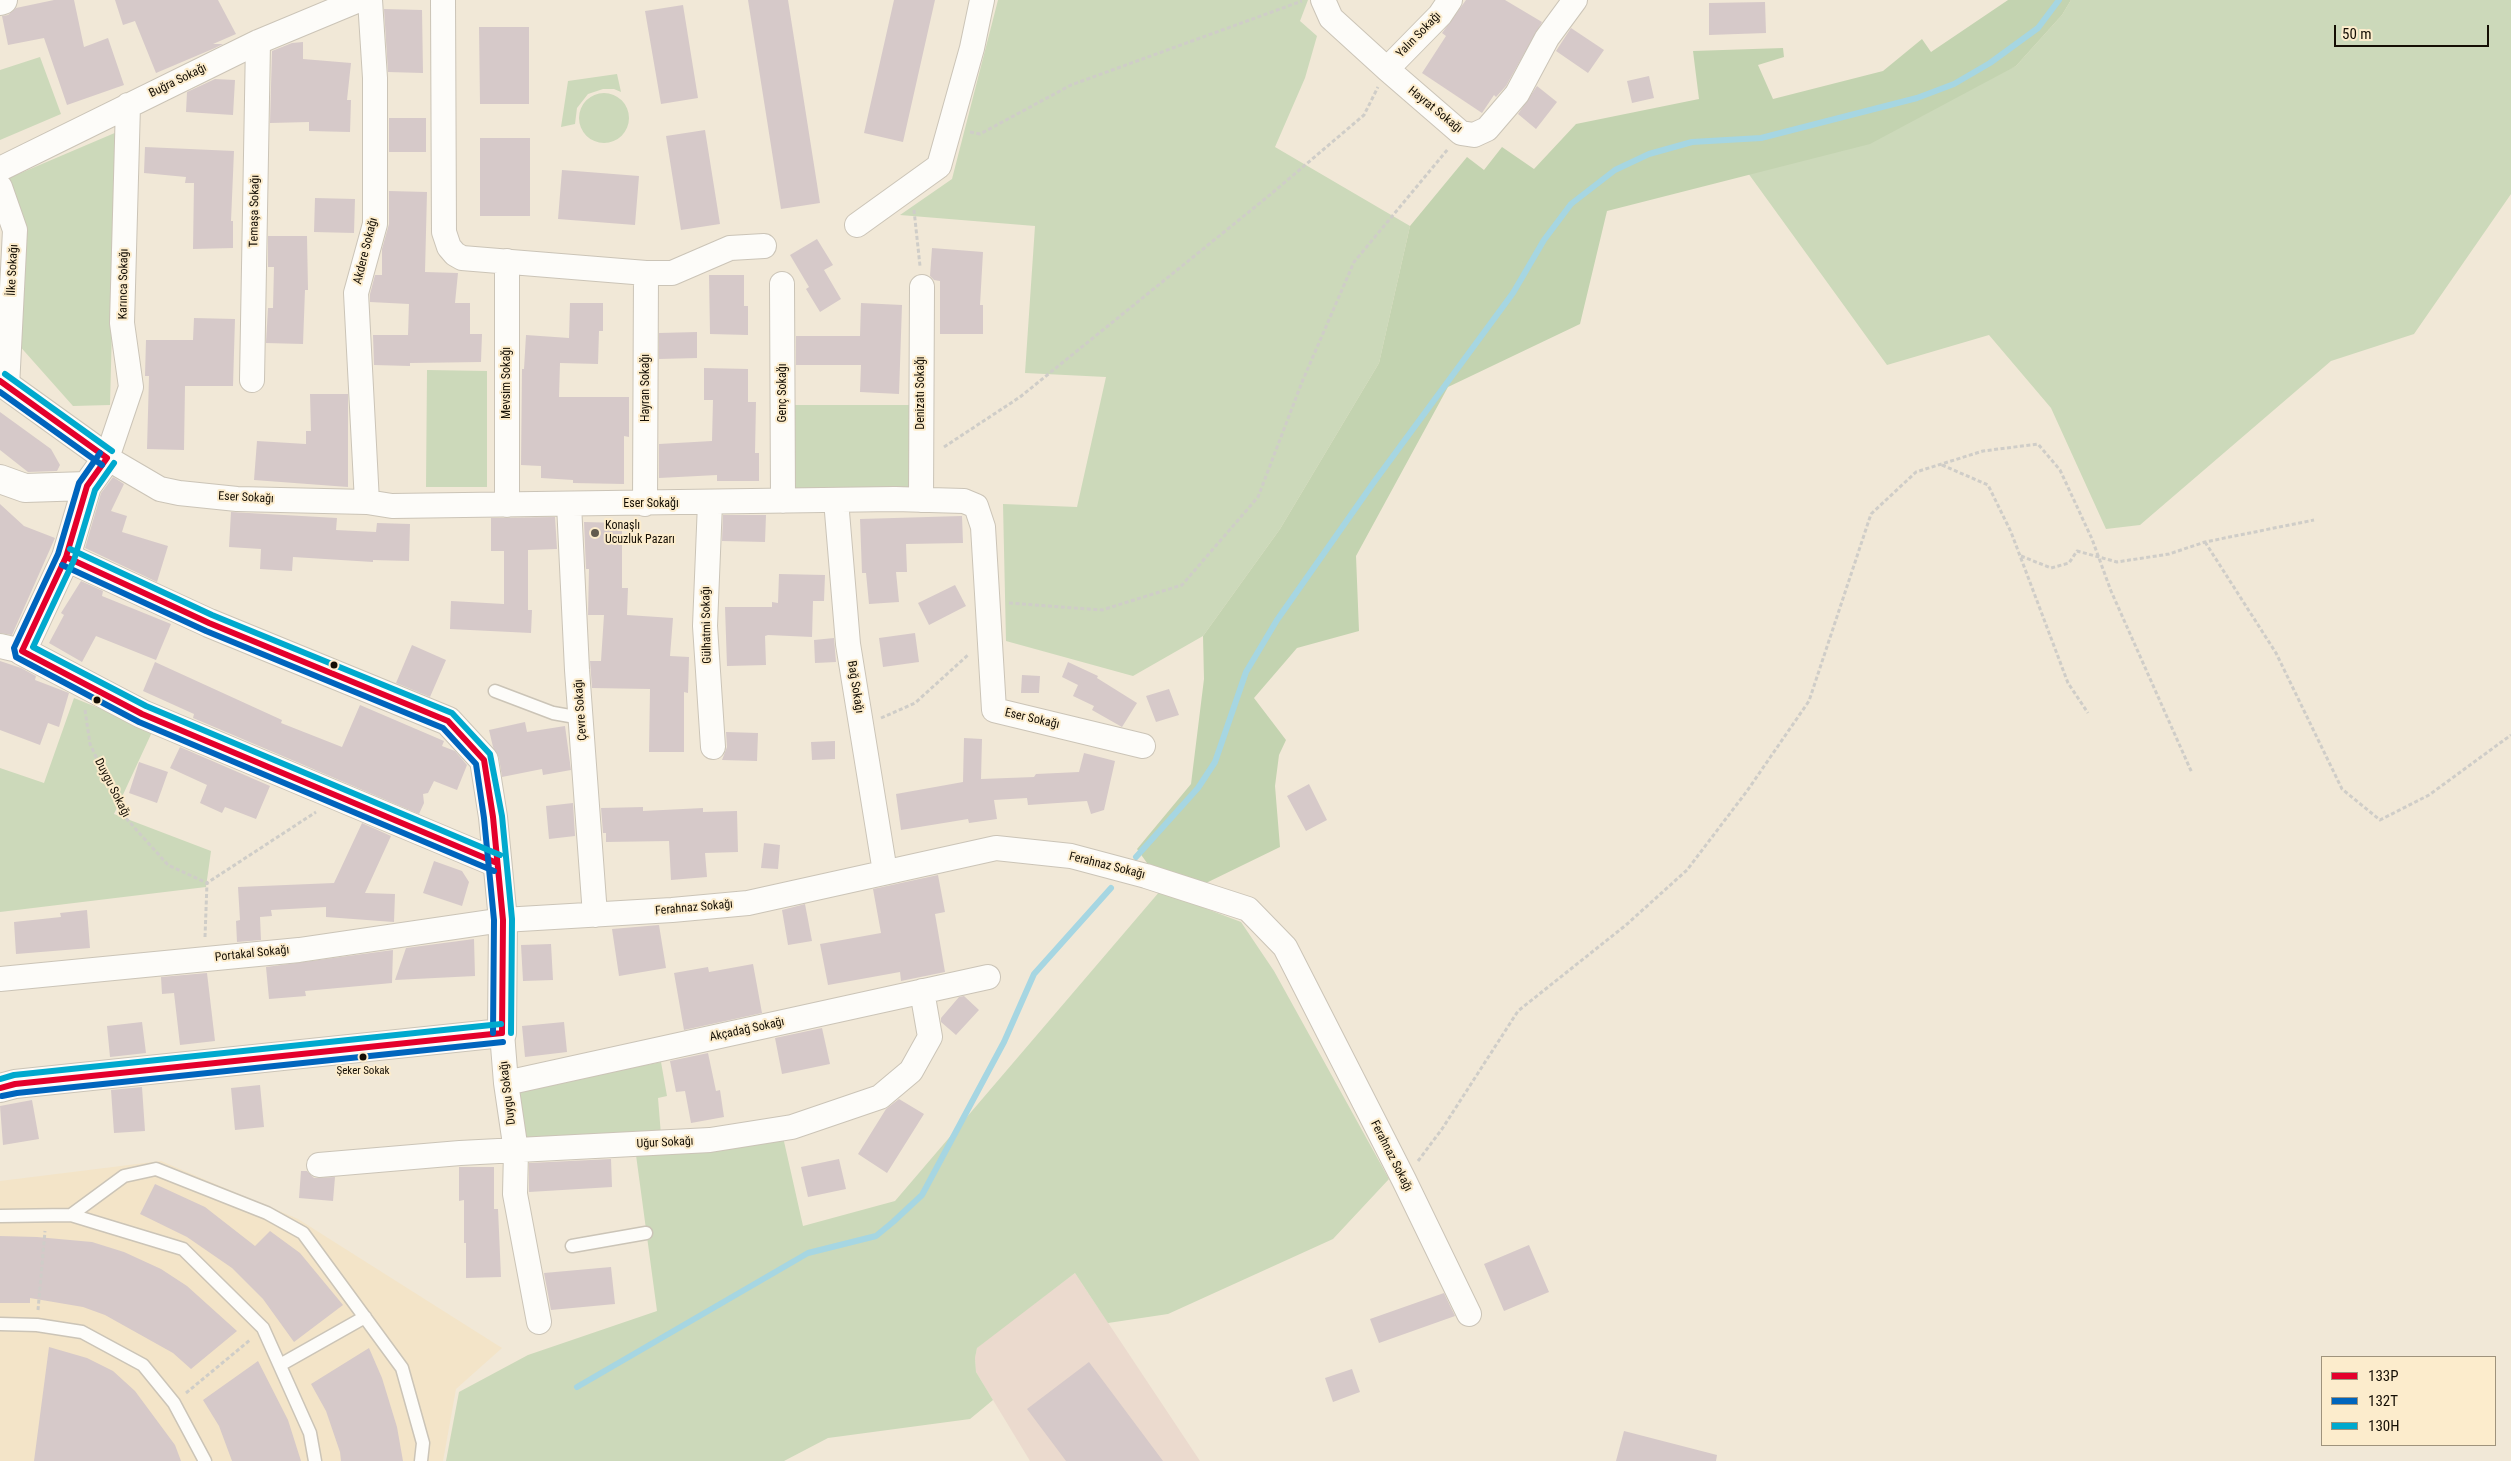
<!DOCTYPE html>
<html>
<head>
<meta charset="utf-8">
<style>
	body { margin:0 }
	#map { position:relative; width:2511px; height:1461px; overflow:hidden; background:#f1e8d7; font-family:"Roboto Condensed",sans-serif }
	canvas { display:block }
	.legend { position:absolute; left:2321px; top:1356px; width:175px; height:90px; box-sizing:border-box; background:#fceccc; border:1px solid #9f937c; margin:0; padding:6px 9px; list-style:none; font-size:15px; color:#140e04 }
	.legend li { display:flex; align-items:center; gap:10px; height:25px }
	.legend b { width:25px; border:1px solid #9f937c }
	.scale { position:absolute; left:2334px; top:25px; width:155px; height:22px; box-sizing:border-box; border:2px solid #140e04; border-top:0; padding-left:6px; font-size:15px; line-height:18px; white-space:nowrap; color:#140e04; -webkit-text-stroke:4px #fceccc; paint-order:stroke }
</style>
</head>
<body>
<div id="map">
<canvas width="2511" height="1461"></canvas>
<ul class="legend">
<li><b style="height:6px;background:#e4002b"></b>133P</li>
<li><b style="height:6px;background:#0065bd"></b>132T</li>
<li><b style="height:6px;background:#00a9ce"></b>130H</li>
</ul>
<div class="scale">50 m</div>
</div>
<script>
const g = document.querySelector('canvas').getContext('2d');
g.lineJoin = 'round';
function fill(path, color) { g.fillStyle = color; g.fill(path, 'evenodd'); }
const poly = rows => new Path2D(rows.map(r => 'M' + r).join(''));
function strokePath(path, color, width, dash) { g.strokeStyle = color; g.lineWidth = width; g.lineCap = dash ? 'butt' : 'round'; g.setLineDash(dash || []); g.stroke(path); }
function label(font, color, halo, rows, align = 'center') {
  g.font = font + ' "Roboto Condensed",sans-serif'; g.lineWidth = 4; g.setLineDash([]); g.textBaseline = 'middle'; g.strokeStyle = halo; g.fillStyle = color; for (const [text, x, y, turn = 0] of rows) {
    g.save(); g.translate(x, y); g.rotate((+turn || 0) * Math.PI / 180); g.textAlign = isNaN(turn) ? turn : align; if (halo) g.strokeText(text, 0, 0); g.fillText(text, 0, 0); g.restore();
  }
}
fill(poly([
	[1075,1273,1200,1461,1030,1461,976,1372,975,1358,977,1348,985,1340]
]), '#ebdace');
fill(poly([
	[161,1161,298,1219,502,1348,456,1389,443,1461,0,1461,0,1181]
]), '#f3e4c8');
fill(poly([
	[998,0,1308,0,1300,21,1317,36,1305,78,1275,147,1410,226,1379,363,1280,529,1203,636,1133,676,1006,641,1003,504,1077,507,1106,377,1025,373,1035,226,900,215,952,179],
	[2071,0,2511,0,2511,194,2414,334,2331,361,2140,525,2106,529,2051,408,1989,335,1887,365,1748,173,2016,66,2062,15],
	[40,57,61,114,0,140,0,70],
	[617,74,621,92,614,89,603,89,588,94,577,108,575,124,561,127,568,81],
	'579 118a25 25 0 1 1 50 0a25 25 0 1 1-50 0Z',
	[117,132,110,405,73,406,17,343,24,233,9,178],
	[427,370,487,371,487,487,426,487],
	[795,405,911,405,911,491,794,491],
	[74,698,153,730,114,814,211,851,206,887,0,912,0,768,44,783],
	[1160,891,1241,922,1274,971,1389,1179,1333,1239,1168,1314,1108,1323,1075,1273,977,1348,975,1358,976,1372,993,1400,970,1419,828,1438,784,1461,446,1461,459,1392,528,1355,657,1311,636,1155,781,1128,803,1226,895,1201],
	[661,1062,667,1096,658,1098,661,1135,524,1142,518,1091]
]), '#ccd9ba');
fill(poly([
	[2008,0,2071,0,2062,15,2016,66,1870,144,1607,211,1580,324,1448,387,1356,556,1359,631,1297,648,1254,698,1286,740,1279,755,1275,786,1280,847,1204,884,1147,863,1137,849,1191,784,1204,679,1203,636,1280,529,1379,363,1410,226,1467,157,1484,170,1502,147,1534,169,1576,124,1699,99,1693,51,1783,48,1784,57,1758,65,1773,99,1883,71,1922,39,1931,52]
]), '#c3d3b0');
strokePath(poly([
	[1136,857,1198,788,1215,762,1246,672,1277,620,1374,482,1513,293,1544,240,1571,204,1615,170,1649,154,1692,142,1761,138,1917,98,1954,84,1990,63,2038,28,2059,0],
	[577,1387,808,1253,876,1236,893,1222,922,1195,1004,1042,1034,974,1111,888]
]), '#a6d6e2', 6);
fill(poly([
	[54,0,74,0,84,47,108,38,124,85,67,105,44,38,8,45,2,16,8,15,16,8],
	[115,0,218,0,236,34,213,44,223,44,215,48,156,73,135,21,123,25],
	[748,0,788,0,820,203,781,209],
	[894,0,935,0,903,142,864,133],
	[1466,0,1505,0,1542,22,1506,86,1496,97,1494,95,1482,113,1422,73,1446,36,1442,33],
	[1765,2,1766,33,1709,35,1709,3],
	[683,5,698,98,661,104,645,11],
	[384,9,422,10,423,73,388,72],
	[479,27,529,27,529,104,480,104],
	[1571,28,1604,50,1588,73,1556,51],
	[303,42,303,59,351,63,347,100,351,100,350,132,309,131,309,122,270,123,272,51,292,43],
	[1649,76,1654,98,1632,103,1627,81],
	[215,79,235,80,233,115,186,112,187,92],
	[1537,86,1557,102,1536,129,1518,114],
	[389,118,426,118,426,152,389,152],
	[705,130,720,224,681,230,666,136],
	[480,138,530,138,530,216,480,216],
	[145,147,234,151,231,221,233,221,233,248,193,249,194,183,185,183,186,177,144,173],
	[562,170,639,176,635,225,558,219],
	[389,191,427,192,425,272,458,273,455,303,470,303,470,334,482,334,481,362,410,363,410,366,374,365,373,335,408,335,409,304,370,302,370,294,375,275,382,275,382,249,389,224],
	[315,198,355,199,354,233,314,232],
	[268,236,307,236,308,290,305,290,303,344,266,343,268,308,273,308,274,267,268,267],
	[817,239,833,265,824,270,841,299,820,312,806,289,809,287,790,255],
	[932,248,983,252,980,305,983,305,983,334,940,334,940,281,934,280,930,276],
	[709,275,744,275,744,306,748,306,748,335,710,334],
	[570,303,603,303,603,331,599,331,598,364,560,363,559,397,629,397,629,437,624,436,624,484,573,483,573,480,541,478,541,466,521,465,522,369,524,369,526,335,569,338],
	[861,303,902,305,899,394,860,392,861,365,796,365,796,336,860,336],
	[194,318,235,319,233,386,185,386,184,450,147,449,149,376,145,376,146,340,193,340],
	[697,332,697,358,659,359,659,333],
	[704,368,748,369,748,402,756,402,755,453,759,453,759,481,717,481,717,475,659,478,659,444,712,441,713,400,704,400],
	[310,394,348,394,348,487,254,480,257,441,306,444,306,431,311,431],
	[0,412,51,449,60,465,57,471,28,472,0,450],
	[113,477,124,484,111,511,127,516,122,532,168,546,157,582,85,548,101,493],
	[0,504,24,526,55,538,12,635,0,633],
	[231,512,337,518,336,530,376,532,377,523,410,524,409,561,373,560,373,562,293,557,292,571,260,569,261,549,229,547],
	[723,515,766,515,765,542,722,541],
	[962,516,963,543,906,544,907,572,896,572,899,602,869,604,866,573,862,573,860,519],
	[555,517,557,549,528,550,528,610,532,610,531,633,450,629,451,601,504,604,504,551,491,551,491,518],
	[584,522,622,523,622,588,628,588,627,615,673,618,670,656,689,657,688,693,684,692,684,752,649,752,650,689,592,688,590,661,601,661,604,615,588,615,589,569,586,569],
	[779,574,825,575,824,601,813,601,812,637,768,635,765,636,766,665,727,666,725,607,772,607,772,602,778,603],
	[81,581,103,591,102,596,171,624,156,660,96,636,82,662,49,643,64,615,61,613],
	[955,585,966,606,929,625,918,603],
	[915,633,919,662,883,667,879,638],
	[834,638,836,662,815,663,814,640],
	[412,645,446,660,430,697,396,683],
	[0,661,21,668,36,676,35,680,69,693,59,727,48,723,40,745,0,730],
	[155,662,282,720,281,723,342,747,360,705,444,741,442,746,455,751,467,765,457,790,434,781,428,793,423,794,424,803,419,814,193,718,194,714,143,691],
	[1068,662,1098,676,1097,678,1137,703,1122,727,1092,710,1094,706,1073,696,1078,685,1062,677],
	[1022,675,1040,676,1039,693,1021,693],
	[1169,689,1179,715,1156,722,1146,696],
	[525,722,527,732,565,726,571,770,543,775,542,769,502,777,499,758,493,747,489,730],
	[726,732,758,733,757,761,722,760,727,747],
	[964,738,982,739,981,779,1034,777,1036,774,1079,772,1084,753,1115,761,1104,810,1091,814,1087,801,1028,805,1027,798,994,800,997,819,969,823,968,819,901,830,896,794,963,782],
	[835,741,835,759,812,760,811,742],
	[180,747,270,786,256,819,225,807,222,813,200,803,207,785,170,768],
	[139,762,168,772,157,803,129,793],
	[1309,784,1327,820,1306,831,1287,796],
	[573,803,575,836,549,839,546,806],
	[643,807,643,811,703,808,703,812,737,811,738,852,705,853,707,877,671,880,669,841,606,842,606,833,603,833,601,808],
	[362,823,391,836,365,893,395,894,394,922,326,917,326,907,271,910,272,916,260,917,261,940,237,942,236,921,240,920,238,887,334,883],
	[764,843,780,845,778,869,761,868],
	[434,861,462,871,469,882,462,906,423,893],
	[938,875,945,912,935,914,945,972,901,981,900,972,828,985,820,944,881,933,873,889],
	[805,904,812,941,788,945,782,910],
	[87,910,90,948,16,954,14,922,61,917,60,913],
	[659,925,666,968,619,976,612,929],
	[474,939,475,976,395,980,406,948],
	[551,944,553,980,523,981,521,945],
	[393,950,392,983,305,991,306,996,269,999,266,967],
	[753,964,762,1013,684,1030,674,973,708,967,709,972],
	[207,973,215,1041,180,1045,174,993,162,994,161,977],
	[964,996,979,1010,956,1035,941,1022,941,1018,959,997],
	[142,1022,146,1053,110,1057,107,1026],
	[564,1022,567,1052,525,1057,522,1026],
	[822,1028,830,1064,782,1074,775,1038],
	[708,1053,716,1091,720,1090,724,1117,691,1123,685,1091,676,1092,670,1061],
	[260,1085,264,1127,235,1130,231,1088],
	[142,1087,145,1131,114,1133,111,1090],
	[899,1099,924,1114,887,1173,858,1154,886,1109],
	[32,1100,39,1139,3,1145,0,1106],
	[611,1159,612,1187,529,1192,529,1163],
	[839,1159,846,1189,808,1197,801,1167],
	[459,1167,494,1167,494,1209,498,1209,501,1277,466,1278,466,1243,464,1243,464,1200,459,1201],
	[301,1171,307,1171,314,1178,335,1177,333,1201,299,1198],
	[155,1184,205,1207,255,1246,270,1231,300,1253,343,1305,294,1342,263,1299,232,1268,187,1237,140,1214],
	[0,1236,37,1237,92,1242,124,1252,161,1269,187,1286,237,1331,191,1369,173,1353,105,1315,83,1307,30,1298,30,1303,0,1303],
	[1529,1245,1549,1292,1504,1311,1484,1264],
	[611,1267,615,1304,551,1310,544,1273],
	[1444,1293,1455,1316,1379,1343,1370,1319],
	[49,1347,87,1358,113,1371,135,1391,175,1445,181,1461,34,1461],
	[369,1348,382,1378,397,1427,403,1461,341,1461,340,1452,326,1411,311,1384],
	[258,1361,288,1420,301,1461,232,1461,219,1426,203,1400],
	[1089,1362,1163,1461,1066,1461,1027,1409],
	[1352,1369,1360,1392,1333,1402,1325,1378],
	[1624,1431,1717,1455,1716,1461,1616,1461]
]), '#d6c9c9');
const service = poly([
	[495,691,553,713,581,718],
	[71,1215,124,1176,156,1169,267,1213,303,1233,402,1368,423,1443,421,1461],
	[0,1216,71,1215,183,1249,263,1328,310,1433,315,1461],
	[572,1246,646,1233],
	[0,1324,37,1325,82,1332,143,1365,174,1403,205,1461],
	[280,1365,365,1317]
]);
const minor = poly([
	[443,0,444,232,449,247,455,254,462,258,646,273,672,273,730,248,764,246],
	[1323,0,1331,18,1387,69,1461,133,1474,135,1487,129,1517,94,1547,38,1575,0],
	[1387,69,1440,15,1450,0],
	[128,105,122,323,131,387,107,458,160,489,179,493,237,499,367,502,392,506,895,499,964,501,976,506,983,527,994,710,1143,746],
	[0,169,258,42,359,0],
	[0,187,15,230,7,387],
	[857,225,939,166,972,48,982,0],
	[782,284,783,501],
	[252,380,258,42],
	[836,500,848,644,885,872],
	[921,500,922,287],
	[367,502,356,293,375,224,375,78,370,0],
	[710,503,705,626,713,747],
	[569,504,577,670,595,915],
	[645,504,646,273],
	[507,505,507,261],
	[0,646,22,651],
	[0,979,299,950,503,920,672,910,748,903,996,848,1071,856,1146,876,1248,909,1285,947,1404,1180,1469,1314],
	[502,1033,506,1083,516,1151,515,1194,539,1322],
	[506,1083,988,977],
	[319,1165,460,1153,710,1140,792,1127,880,1097,911,1071,930,1037,922,991]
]);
const tertiary = poly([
	[0,1,3,0],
	[0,381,107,458,87,486,66,557,22,651,142,714,497,863],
	[0,479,25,488,87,486],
	[0,1088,15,1084,502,1033,503,920,493,817,484,760,448,721,209,623,66,557]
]);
strokePath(service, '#cbc4b7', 15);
strokePath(minor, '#cbc4b7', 26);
strokePath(tertiary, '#cbc4b7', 30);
strokePath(poly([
	[970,132,980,134,1071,85,1302,1],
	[914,210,920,266],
	[944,447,1020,397,1271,194,1364,115,1378,87],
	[1942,465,1988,485,2011,532,2068,683,2088,713],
	[2205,542,2276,653,2342,789,2380,820,2429,795,2511,735],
	[2021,556,2051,568,2069,563,2077,551,2117,562,2169,554,2205,542,2314,520],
	[1009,603,1102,610,1182,585,1258,497,1302,382,1354,262,1448,149],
	[85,710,90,744,124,816,168,865,207,883],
	[881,718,915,703,968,655],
	[205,937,207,883,316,812],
	[1418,1161,1442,1129,1518,1011,1626,925,1687,870,1747,791,1809,701,1871,514,1916,472,1983,451,2038,444,2060,470,2092,539,2111,591,2192,773],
	[38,1310,45,1231],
	[186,1393,250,1340]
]), '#cfcdc8', 3, [4, 2.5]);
strokePath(service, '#fdfcf9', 12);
strokePath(minor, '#fdfcf9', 24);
strokePath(tertiary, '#fdfcf9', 28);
strokePath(poly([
	[0,381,107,458],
	[107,458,87,486,66,557,22,651,142,714,497,863],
	[66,557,209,623,448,721,484,760,493,817,503,920,502,1033],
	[0,1088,15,1084,502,1033]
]), '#e4002b', 6);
strokePath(poly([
	[0,392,102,465],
	[100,453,79,483,58,554,14,648,16,657,139,722,494,871],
	[62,565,206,631,443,728,476,764,484,818,494,920,493,1033],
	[2,1096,17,1093,503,1042]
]), '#0065bd', 6);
strokePath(poly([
	[5,374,112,451],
	[114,463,95,490,74,560,33,647,146,706,500,855],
	[70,549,212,615,452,713,490,754,502,816,512,919,511,1033],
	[0,1079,14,1075,501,1024]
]), '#00a9ce', 6);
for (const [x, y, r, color] of [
	[595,533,5,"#615a4e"],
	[334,665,4.5,"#140e04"],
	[97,700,4.5,"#140e04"],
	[363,1057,4.5,"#140e04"]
]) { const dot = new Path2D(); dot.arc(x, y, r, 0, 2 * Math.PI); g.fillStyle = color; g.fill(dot); strokePath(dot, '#fceccc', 2); }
label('11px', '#140e04', '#fceccc', [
	["Şeker Sokak",363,1071]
]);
label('12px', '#140e04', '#fceccc', [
	["Yalın Sokağı",1419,35,-46],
	["Buğra Sokağı",178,81,-26],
	["Hayrat Sokağı",1435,110,39],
	["Temaşa Sokağı",255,211,-89],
	["Akdere Sokağı",366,251,-76],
	["İlke Sokağı",13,270,-87],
	["Karınca Sokağı",124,284,-89],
	["Mevsim Sokağı",507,383,-90],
	["Hayran Sokağı",646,388,-90],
	["Genç Sokağı",783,393,-90],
	["Denizatı Sokağı",921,393,-90],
	["Eser Sokağı",246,498,3],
	["Eser Sokağı",651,504],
	["Gülhatmi Sokağı",707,625,-91],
	["Bağ Sokağı",855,687,81],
	["Çevre Sokağı",581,710,-94],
	["Eser Sokağı",1032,719,13],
	["Duygu Sokağı",112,788,63],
	["Ferahnaz Sokağı",1107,866,14],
	["Ferahnaz Sokağı",694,908,-5],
	["Portakal Sokağı",252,954,-6],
	["Akçadağ Sokağı",747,1030,-12],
	["Duygu Sokağı",508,1093,-97],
	["Uğur Sokağı",665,1143,-3],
	["Ferahnaz Sokağı",1391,1156,63]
]);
label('12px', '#140e04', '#fceccc', [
	["Konaşlı",605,526],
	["Ucuzluk Pazarı",605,540]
], 'left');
</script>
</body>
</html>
